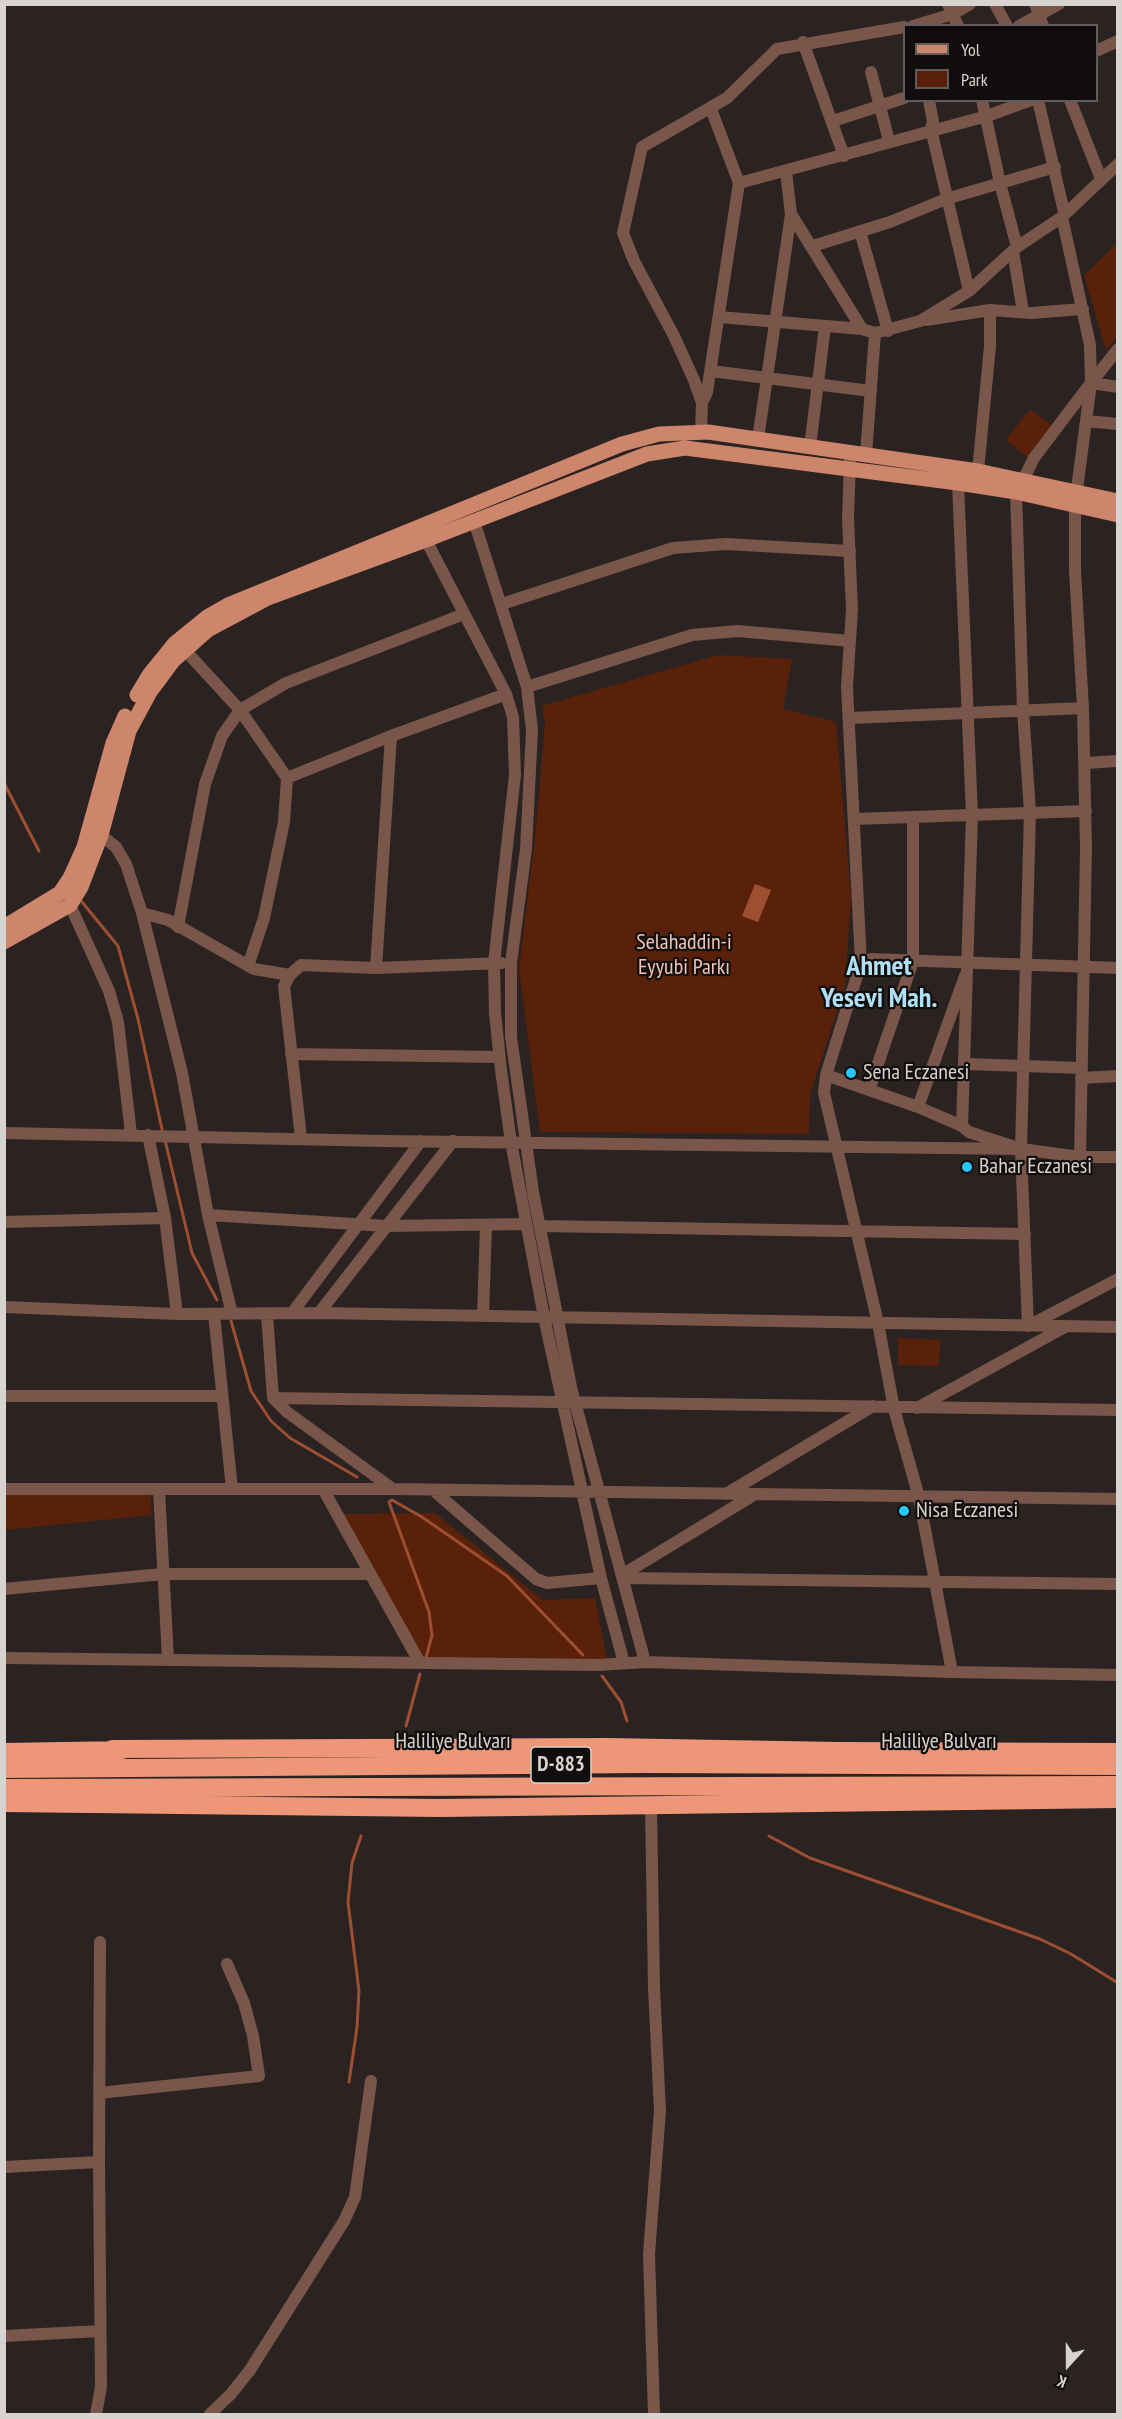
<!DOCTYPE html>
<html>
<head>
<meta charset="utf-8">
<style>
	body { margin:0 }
	#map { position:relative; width:1122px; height:2419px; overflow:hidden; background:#2a2321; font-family:"PT Sans Narrow",sans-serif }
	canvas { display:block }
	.frame { position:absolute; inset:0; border:6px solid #d7d3d1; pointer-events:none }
	.legend { position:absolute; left:903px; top:24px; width:195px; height:78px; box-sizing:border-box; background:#100d0c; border:2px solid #605c5b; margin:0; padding:8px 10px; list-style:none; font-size:18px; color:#d7d3d1 }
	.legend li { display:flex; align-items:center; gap:12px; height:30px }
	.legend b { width:30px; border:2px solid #605c5b }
	.north { position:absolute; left:1038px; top:2335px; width:60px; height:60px; -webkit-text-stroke:4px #100d0c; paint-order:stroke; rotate:201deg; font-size:16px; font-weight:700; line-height:24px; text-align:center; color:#d7d3d1 }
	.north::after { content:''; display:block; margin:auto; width:21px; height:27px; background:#d7d3d1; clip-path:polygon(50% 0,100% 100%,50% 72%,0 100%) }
</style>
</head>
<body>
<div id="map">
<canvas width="1122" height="2419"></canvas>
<div class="frame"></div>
<ul class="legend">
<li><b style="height:8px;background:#cd856b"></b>Yol</li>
<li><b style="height:16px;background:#5a210a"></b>Park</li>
</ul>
<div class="north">K</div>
</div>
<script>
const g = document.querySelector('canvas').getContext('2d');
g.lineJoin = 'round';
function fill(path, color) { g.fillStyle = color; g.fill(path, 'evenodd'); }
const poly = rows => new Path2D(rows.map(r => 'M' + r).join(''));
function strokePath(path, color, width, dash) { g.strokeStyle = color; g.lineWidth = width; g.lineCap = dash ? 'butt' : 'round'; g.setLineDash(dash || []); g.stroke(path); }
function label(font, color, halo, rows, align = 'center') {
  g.font = font + ' "PT Sans Narrow",sans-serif'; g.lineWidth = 4.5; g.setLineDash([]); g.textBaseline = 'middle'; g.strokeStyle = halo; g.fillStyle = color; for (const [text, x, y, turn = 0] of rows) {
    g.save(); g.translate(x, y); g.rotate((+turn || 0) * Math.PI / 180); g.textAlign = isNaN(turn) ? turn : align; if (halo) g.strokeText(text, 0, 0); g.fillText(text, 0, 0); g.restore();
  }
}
fill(poly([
	[1117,243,1117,337,1106,350,1084,275],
	[1030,409,1053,426,1028,458,1006,440],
	[718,655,792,659,783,709,836,722,851,898,845,987,810,1094,809,1134,540,1132,519,969,536,830,545,723,542,706],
	[898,1338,940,1340,939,1366,898,1365],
	[5,1493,150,1494,152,1515,5,1530],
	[435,1513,543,1600,595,1598,608,1665,425,1660,342,1514]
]), '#5a210a');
fill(poly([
	[755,884,771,890,758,922,742,916]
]), '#9e4f31');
strokePath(poly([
	[4,783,39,851],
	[82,902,118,946,138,1019,163,1134],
	[165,1140,192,1253,217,1300],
	[231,1321,251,1391,271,1421,290,1438,357,1477],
	[426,1658,432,1635,429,1612,389,1502,392,1500,422,1517,507,1576,583,1655],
	[602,1676,621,1702,627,1721],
	[406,1726,420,1674],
	[769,1836,810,1858,1040,1939,1071,1954,1118,1983],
	[349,2082,357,2027,359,1991,348,1902,352,1863,361,1836]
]), '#9e4f31', 3);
strokePath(poly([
	[948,4,958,26],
	[995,4,1007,26],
	[1035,4,1043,26],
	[913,26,953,14,970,4],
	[1019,26,1059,4],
	[803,42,844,156],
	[1096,51,1118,41],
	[871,72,889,141],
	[929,100,933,122,931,129,969,291],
	[982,100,1000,183,1017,247],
	[1038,100,1064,212],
	[1070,100,1101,179],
	[711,109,739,183],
	[833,121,904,98],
	[791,214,862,329],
	[1062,217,1090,345,1091,383,1118,387],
	[860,231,888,331],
	[813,246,890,222,946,199,1055,167],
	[1013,251,1023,312],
	[719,317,862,329,875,333,920,321,969,291,1017,247,1062,217,1118,164],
	[926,320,990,310,1031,313,1083,309],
	[711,371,871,391],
	[702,403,707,392,739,183,987,116,1031,100],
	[1086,421,1118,424],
	[701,433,702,403,694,380,674,336,634,261,623,233,642,147,727,98,777,49,904,27],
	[758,439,791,214,786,172],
	[810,447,825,326],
	[866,455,875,333],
	[850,460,848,519,852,609,847,687,861,963,826,1075,824,1093,878,1323,894,1409,919,1497,952,1672],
	[978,471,990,346,990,310],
	[1023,480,1034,458,1090,384],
	[958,483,972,815,962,1126],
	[1016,492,1023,710,1030,812,1021,1149],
	[474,521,527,687,532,730,526,849,511,963,511,1037,533,1192,571,1387,645,1662],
	[426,540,506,694,513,717,515,775,494,963,495,1013,501,1070,511,1142,544,1317,601,1578,624,1663],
	[502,604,673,548,726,544,850,551],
	[184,649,240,710,287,778,284,822,264,918,248,966],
	[527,687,692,635,738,631,850,641],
	[851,718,1083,708],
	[1085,763,1118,761],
	[287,778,391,736,506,694],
	[855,819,1086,811],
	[101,835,116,847,126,864,142,913,182,1073,208,1215,232,1314],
	[70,905,109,991,118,1022,131,1134],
	[142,913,168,920,254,969,290,975],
	[178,927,205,784,222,736,240,710,286,683,464,614],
	[861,963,871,959,1118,968],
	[376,968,391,736],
	[291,1054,499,1057],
	[965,1064,1082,1068],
	[826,1075,918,1107,962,1126,969,1132,1021,1149,1028,1326,1118,1279],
	[1081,1078,1118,1076],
	[869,1090,913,961,913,818],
	[918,1107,965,976],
	[4,1133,384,1141,1021,1149,1080,1157,1118,1157],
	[148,1135,165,1218,177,1314],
	[301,1138,284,986,290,975,301,965,376,968,501,963],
	[1080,1157,1086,848,1083,708,1075,571,1075,504,1091,383,1118,349],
	[208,1215,387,1226,526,1224],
	[4,1222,165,1218],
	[540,1226,1025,1234],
	[4,1307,177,1314,319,1313,1118,1327],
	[292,1313,421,1141],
	[319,1313,453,1141],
	[214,1314,232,1489],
	[267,1314,273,1398,287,1412,393,1489],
	[483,1316,486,1225],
	[4,1396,221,1396],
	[273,1398,1118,1410],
	[917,1408,1065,1327],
	[4,1489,394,1489,1118,1499],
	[323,1489,420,1663],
	[159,1490,168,1659],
	[433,1490,536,1579,547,1583,601,1578],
	[726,1494,873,1406],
	[622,1575,752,1496],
	[623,1578,1118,1584],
	[4,1589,163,1574,370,1574],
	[4,1658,599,1665,645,1662,952,1672,1118,1675],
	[651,1806,654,1988,660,2111,649,2254,654,2414],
	[99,2093,259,2076,253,2036,244,2003,227,1964],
	[4,2167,99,2162,100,1942],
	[4,2336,100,2331],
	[96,2414,101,2387,99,2162],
	[210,2414,231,2394,250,2370,344,2221,355,2197,371,2081]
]), '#795649', 12);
strokePath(poly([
	[137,695,149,675,175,643,207,617,228,605,622,444,659,434,708,432,978,471,1118,501],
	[4,927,60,893,70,878,84,847,113,743,125,716],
	[4,942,70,905,81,887,101,835,129,731,150,692,173,661,208,630,268,598,426,540,647,454,685,448,958,483,1016,492,1118,515]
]), '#cd856b', 15);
strokePath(poly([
	[112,1749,608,1747,839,1751,1118,1752],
	[4,1752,123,1750],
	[4,1769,644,1764,1118,1766],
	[4,1788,1118,1785],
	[4,1803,440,1808,1118,1799]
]), '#ee9778', 18);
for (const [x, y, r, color] of [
	[851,1073,6,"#27c8fe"],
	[967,1167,6,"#27c8fe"],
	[904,1511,6,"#27c8fe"]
]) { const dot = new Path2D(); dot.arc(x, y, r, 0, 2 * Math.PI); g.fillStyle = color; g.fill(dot); strokePath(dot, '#100d0c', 2); }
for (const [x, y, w] of [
	[561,1765,60]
]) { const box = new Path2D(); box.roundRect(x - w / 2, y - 18, w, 36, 4.5); g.fillStyle = '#100d0c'; g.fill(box); strokePath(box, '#d7d3d1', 1.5); }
label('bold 21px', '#d7d3d1', null, [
	["D-883",561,1765]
]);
label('22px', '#f3c5b4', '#100d0c', [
	["Selahaddin-i",684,943],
	["Eyyubi Parkı",684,968]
]);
label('22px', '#d7d3d1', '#100d0c', [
	["Sena Eczanesi",863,1073],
	["Bahar Eczanesi",979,1167],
	["Nisa Eczanesi",916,1511]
], 'left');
label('22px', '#d7d3d1', '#100d0c', [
	["Haliliye Bulvarı",453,1742],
	["Haliliye Bulvarı",939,1742]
]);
label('bold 28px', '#aee0f6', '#100d0c', [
	["Ahmet",879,967],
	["Yesevi Mah.",879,999]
]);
</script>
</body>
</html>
